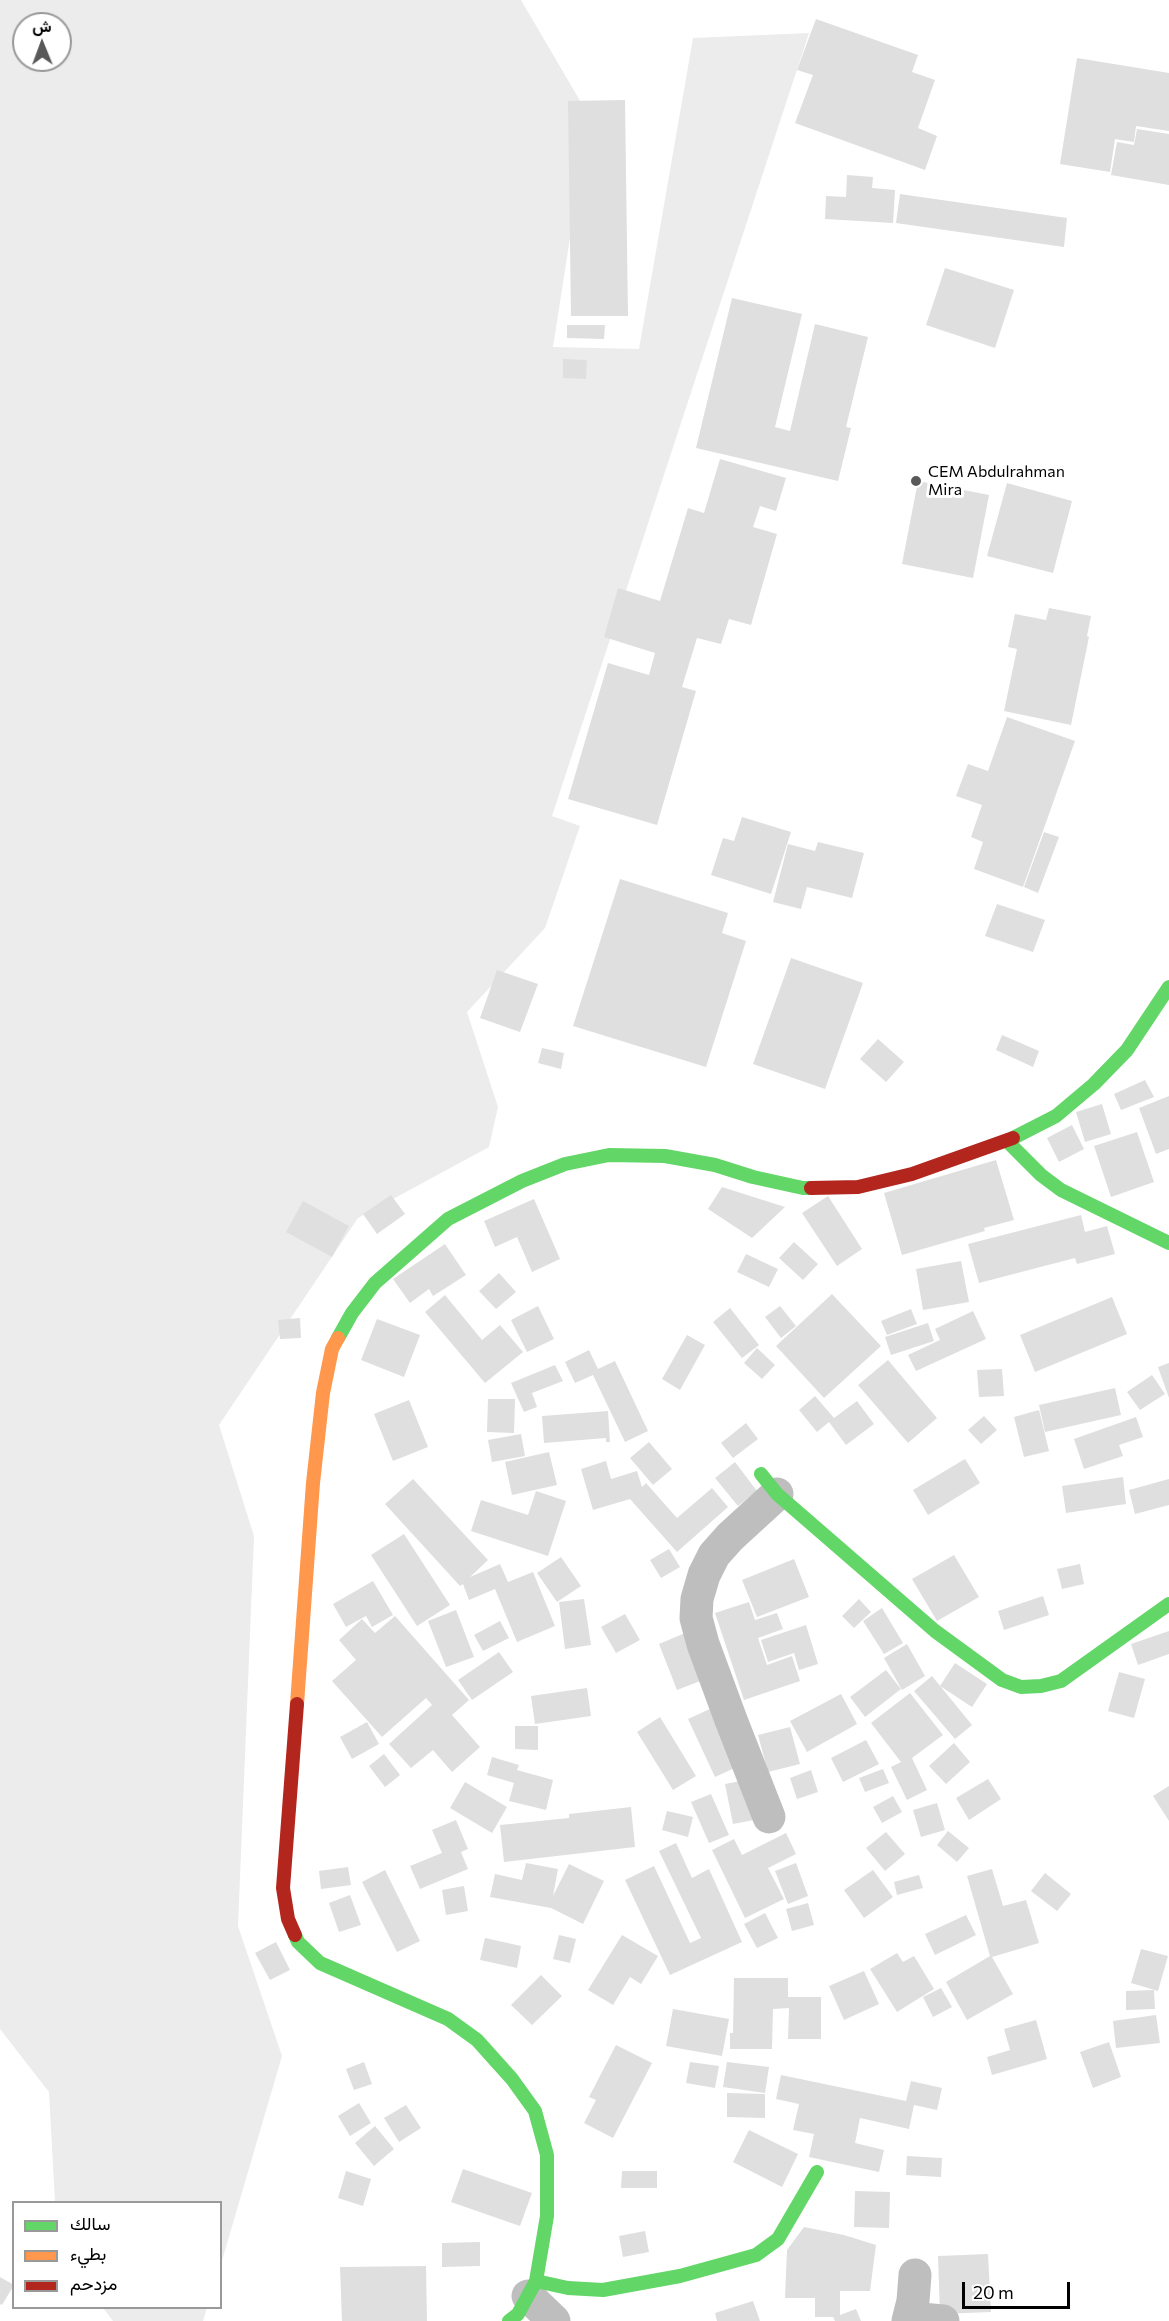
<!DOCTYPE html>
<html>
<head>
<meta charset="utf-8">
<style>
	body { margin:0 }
	#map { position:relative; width:1169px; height:2321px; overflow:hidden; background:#fff; font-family:Commissioner,Vazirmatn,sans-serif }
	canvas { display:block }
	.legend { position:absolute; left:12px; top:2201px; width:210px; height:108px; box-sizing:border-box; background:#fff; border:2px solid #999; margin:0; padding:8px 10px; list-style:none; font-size:18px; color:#000 }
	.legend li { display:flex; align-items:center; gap:12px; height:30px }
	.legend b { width:30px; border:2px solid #999 }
	.north { position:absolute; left:12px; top:12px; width:60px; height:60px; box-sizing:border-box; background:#fff; border:2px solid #999; border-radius:50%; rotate:359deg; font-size:16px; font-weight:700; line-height:24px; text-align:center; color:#000 }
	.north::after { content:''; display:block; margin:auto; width:21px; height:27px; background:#595959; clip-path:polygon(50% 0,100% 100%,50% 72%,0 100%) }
	.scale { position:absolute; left:962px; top:2282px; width:108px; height:27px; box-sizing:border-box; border:3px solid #000; border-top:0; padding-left:8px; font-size:18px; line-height:21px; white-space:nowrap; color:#000; -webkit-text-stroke:4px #fff; paint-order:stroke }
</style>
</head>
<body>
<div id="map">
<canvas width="1169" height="2321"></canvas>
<ul class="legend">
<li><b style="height:8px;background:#63d668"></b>سالك</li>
<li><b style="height:8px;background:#ff974d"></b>بطيء</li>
<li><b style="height:8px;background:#b3261e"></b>مزدحم</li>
</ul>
<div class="north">ش</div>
<div class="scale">20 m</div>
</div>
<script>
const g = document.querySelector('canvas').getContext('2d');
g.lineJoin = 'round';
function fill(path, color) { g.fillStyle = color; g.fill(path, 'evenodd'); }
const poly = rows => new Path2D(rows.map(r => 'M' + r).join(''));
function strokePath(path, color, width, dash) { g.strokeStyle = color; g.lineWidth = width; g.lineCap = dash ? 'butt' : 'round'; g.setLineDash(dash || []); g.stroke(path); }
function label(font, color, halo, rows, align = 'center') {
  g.font = font + ' Commissioner,sans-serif'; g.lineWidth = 6; g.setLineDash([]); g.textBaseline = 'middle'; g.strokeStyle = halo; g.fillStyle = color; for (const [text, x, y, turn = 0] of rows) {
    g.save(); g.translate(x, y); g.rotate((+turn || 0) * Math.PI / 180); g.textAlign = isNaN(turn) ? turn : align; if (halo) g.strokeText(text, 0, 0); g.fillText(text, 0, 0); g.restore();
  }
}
fill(poly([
	[0,0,521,0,589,116,553,347,639,349,693,38,809,33,552,816,580,826,545,928,467,1012,498,1107,489,1147,358,1218,219,1425,254,1536,238,1926,282,2056,221,2264,220,2202,55,2202,49,2092,0,2029],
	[24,24,60,24,60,60,24,60],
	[103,2308,207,2308,203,2321,113,2321]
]), '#ececec');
fill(poly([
	[816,19,918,55,912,72,935,80,918,128,937,136,925,170,795,123,813,75,797,70],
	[1077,58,1169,73,1169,131,1136,126,1134,142,1115,139,1110,172,1060,164],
	[625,100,628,316,571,316,568,101],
	[1137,129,1169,134,1169,185,1111,175,1117,142,1134,145],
	[847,175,873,177,872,188,895,190,893,223,825,219,826,196,846,197],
	[900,194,1067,218,1064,247,896,223],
	[945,268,1014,290,995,348,926,325],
	[732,298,802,314,775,427,790,431,815,324,868,337,846,427,851,428,838,481,696,448],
	[567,325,605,325,604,339,567,338],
	[563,359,587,360,586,379,563,378],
	[720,459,786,478,776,511,760,506,753,527,777,534,751,625,729,619,721,644,697,638,682,687,696,691,657,825,568,799,608,663,649,675,655,653,604,637,618,588,660,601,688,508,704,513],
	[918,481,989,495,973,578,902,564],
	[1007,483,1072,501,1053,573,987,556],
	[1049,608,1091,616,1087,636,1089,637,1071,725,1004,711,1017,649,1008,647,1015,614,1046,620],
	[1007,717,1075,741,1023,887,974,869,983,842,971,837,982,805,956,796,968,764,988,771],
	[742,817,791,832,771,894,711,875,723,838,734,841],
	[1044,832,1059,837,1038,893,1024,887],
	[818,842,864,853,852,898,807,887,801,909,773,902,788,844,815,851],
	[620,879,728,913,722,933,746,941,706,1067,573,1026],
	[997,904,1045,920,1033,952,985,936],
	[791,958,863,983,825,1089,753,1064],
	[497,970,538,984,520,1032,480,1018],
	[1002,1035,1039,1051,1033,1067,996,1050],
	[878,1039,904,1062,886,1082,860,1059],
	[542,1048,564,1053,561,1069,538,1063],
	[1145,1080,1154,1097,1121,1110,1114,1094],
	[1169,1096,1169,1149,1156,1154,1139,1108],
	[1102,1104,1111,1134,1085,1142,1076,1112],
	[1072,1125,1084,1149,1059,1162,1047,1138],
	[1137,1132,1154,1182,1111,1197,1094,1146],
	[996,1160,1014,1220,984,1228,985,1231,902,1255,884,1193],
	[722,1187,785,1207,752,1238,708,1209],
	[391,1195,405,1214,377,1234,363,1214],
	[828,1196,862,1249,837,1266,802,1213],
	[534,1199,560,1259,532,1272,517,1237,495,1247,484,1221],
	[303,1201,349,1226,332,1257,286,1232],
	[1081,1215,1085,1232,1107,1226,1115,1254,1077,1264,1075,1258,979,1283,968,1244],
	[794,1242,818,1264,803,1280,779,1258],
	[445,1244,466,1275,433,1296,429,1289,410,1303,393,1279],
	[746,1254,778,1269,769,1287,737,1272],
	[961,1261,969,1302,923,1310,916,1269],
	[499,1273,516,1292,496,1309,479,1291],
	[832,1294,881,1346,824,1398,776,1346],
	[445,1295,482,1340,500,1325,523,1352,485,1383,425,1312],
	[1112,1297,1127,1334,1035,1372,1020,1335],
	[538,1306,554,1339,527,1352,511,1320],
	[780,1306,796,1326,781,1338,765,1317],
	[730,1308,759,1345,742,1358,713,1322],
	[911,1309,917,1324,887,1335,881,1321],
	[973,1311,986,1339,916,1371,908,1355,940,1340,935,1329],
	[300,1318,301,1338,280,1339,278,1320],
	[377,1319,420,1335,404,1377,361,1360],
	[928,1323,934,1341,891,1355,885,1337],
	[687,1335,705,1345,680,1390,662,1379],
	[757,1348,775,1365,762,1379,744,1363],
	[589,1350,598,1369,615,1361,648,1431,625,1442,593,1375,575,1383,565,1362],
	[888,1360,937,1418,908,1443,858,1385],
	[1169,1363,1169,1398,1158,1367],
	[555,1365,563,1381,532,1393,537,1407,524,1412,511,1383],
	[1002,1369,1004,1396,979,1397,977,1370],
	[1152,1375,1165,1394,1140,1410,1127,1392],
	[1115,1388,1121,1415,1045,1432,1039,1405],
	[815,1396,834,1418,857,1401,874,1424,846,1445,829,1422,817,1432,799,1410],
	[488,1399,515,1399,514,1433,487,1432],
	[409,1400,428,1447,393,1461,374,1414],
	[1039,1410,1049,1451,1024,1457,1014,1417],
	[608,1411,610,1442,606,1442,606,1438,544,1443,542,1416],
	[984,1416,997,1430,981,1444,968,1430],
	[1136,1417,1143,1437,1119,1445,1123,1456,1084,1469,1074,1439],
	[746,1423,758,1439,733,1458,721,1443],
	[521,1434,525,1456,492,1462,488,1440],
	[649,1442,672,1469,653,1485,630,1458],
	[549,1452,557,1485,512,1495,505,1462],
	[965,1459,980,1483,928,1515,913,1490],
	[606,1461,611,1479,637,1471,642,1487,646,1483,677,1518,712,1488,728,1507,677,1552,630,1499,593,1510,581,1469],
	[735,1462,757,1491,738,1506,715,1478],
	[1123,1477,1126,1504,1066,1513,1062,1486],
	[413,1479,488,1560,470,1577,500,1564,508,1582,533,1572,555,1626,517,1642,495,1589,469,1600,463,1584,460,1586,385,1504],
	[1169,1479,1169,1505,1135,1514,1129,1490],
	[536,1491,566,1501,548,1556,471,1531,481,1500,528,1515],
	[404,1534,450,1605,417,1626,371,1555],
	[669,1549,680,1567,661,1578,650,1560],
	[954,1555,979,1597,937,1621,912,1579],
	[561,1557,581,1586,557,1602,537,1573],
	[794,1559,809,1597,757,1617,742,1580],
	[1080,1564,1084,1584,1062,1589,1057,1569],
	[373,1581,393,1615,372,1627,366,1616,346,1627,333,1604],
	[1043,1596,1049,1615,1004,1630,998,1611],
	[584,1599,591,1645,565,1649,559,1602],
	[859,1599,871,1612,854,1628,842,1616],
	[749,1602,755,1620,777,1613,783,1629,758,1638,767,1665,792,1656,800,1681,744,1700,715,1613],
	[882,1608,903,1643,884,1654,863,1621],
	[456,1610,474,1657,446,1667,428,1621],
	[625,1614,640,1640,616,1653,601,1627],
	[395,1616,469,1700,452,1715,480,1747,452,1772,433,1750,411,1768,389,1744,432,1705,426,1698,382,1737,332,1681,356,1660,339,1640,362,1619,375,1633],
	[500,1621,509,1638,483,1651,474,1635],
	[806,1625,818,1664,799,1670,794,1653,768,1662,761,1640],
	[1169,1631,1169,1654,1138,1665,1131,1644],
	[685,1633,703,1680,677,1690,659,1644],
	[907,1644,925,1676,902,1690,884,1658],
	[499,1652,513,1672,472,1700,458,1680],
	[955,1663,987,1684,972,1707,940,1686],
	[886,1670,901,1689,865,1717,850,1697],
	[1119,1672,1145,1679,1134,1718,1108,1711],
	[932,1676,972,1725,955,1739,914,1691],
	[587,1688,591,1716,535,1724,531,1696],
	[910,1693,943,1735,912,1758,927,1790,907,1800,891,1767,901,1762,871,1723],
	[841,1694,857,1724,807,1752,790,1721],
	[712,1708,739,1766,715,1777,688,1719],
	[660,1717,696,1776,673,1790,637,1732],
	[367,1722,379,1744,352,1759,340,1737],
	[515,1726,538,1726,538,1750,515,1749],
	[790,1727,800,1764,768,1772,758,1735],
	[866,1740,879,1764,843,1782,831,1758],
	[954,1743,970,1762,946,1784,929,1766],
	[384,1754,400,1775,385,1787,369,1766],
	[492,1757,519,1765,517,1770,553,1780,546,1810,509,1801,514,1783,487,1775],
	[883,1769,889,1783,865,1792,859,1778],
	[811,1770,818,1792,797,1799,790,1778],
	[988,1779,1001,1799,969,1820,956,1798],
	[746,1780,754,1820,733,1824,725,1784],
	[465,1782,507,1807,492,1833,450,1808],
	[1169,1786,1169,1821,1153,1796],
	[711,1794,729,1835,709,1843,691,1802],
	[893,1796,902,1812,882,1823,873,1807],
	[937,1803,945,1830,921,1837,913,1810],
	[631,1807,635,1847,504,1862,500,1825,569,1818,569,1814],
	[667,1811,693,1817,688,1837,662,1830],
	[456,1820,468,1849,461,1852,468,1869,420,1889,410,1866,442,1853,432,1830],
	[948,1831,969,1848,957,1862,937,1845],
	[886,1832,905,1854,885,1871,866,1848],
	[786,1833,796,1854,768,1868,784,1899,745,1918,712,1850,734,1839,742,1855],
	[676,1843,692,1878,709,1869,742,1942,670,1975,625,1880,654,1866,690,1943,701,1938,659,1851],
	[526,1863,558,1869,553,1896,569,1864,604,1881,583,1924,551,1908,490,1897,495,1874,522,1880],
	[796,1863,808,1896,788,1904,775,1871],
	[348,1867,351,1885,321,1889,319,1871],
	[992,1869,1003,1906,1026,1900,1039,1943,992,1957,1013,1994,967,2020,946,1982,990,1956,967,1876],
	[385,1870,420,1941,397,1952,362,1882],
	[873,1870,893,1897,864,1918,844,1890],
	[1045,1873,1071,1894,1057,1911,1031,1891],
	[919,1875,923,1888,897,1895,894,1882],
	[464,1886,468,1911,446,1915,442,1890],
	[350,1895,361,1925,339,1932,329,1903],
	[808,1903,814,1925,792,1931,786,1909],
	[765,1913,778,1938,757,1948,744,1924],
	[966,1915,976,1935,935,1955,925,1934],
	[559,1935,576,1939,570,1963,553,1959],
	[622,1935,658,1956,641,1984,630,1977,613,2005,588,1990],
	[485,1938,521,1946,517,1968,480,1960],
	[276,1942,290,1970,270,1980,255,1953],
	[1141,1949,1168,1956,1158,1991,1131,1983],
	[897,1953,903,1962,914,1956,934,1989,897,2012,870,1969],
	[864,1971,879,2004,844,2020,829,1986],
	[541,1975,562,1996,532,2025,511,2005],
	[734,1978,788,1978,788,1997,821,1997,821,2039,788,2039,789,2008,773,2009,772,2049,730,2049,730,2033,733,2033],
	[941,1988,952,2007,933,2017,923,1997],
	[1154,1990,1155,2009,1126,2010,1126,1991],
	[673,2009,729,2019,722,2056,666,2046],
	[1156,2015,1160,2043,1116,2048,1113,2021],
	[1036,2020,1047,2059,992,2075,987,2057,1010,2050,1004,2029],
	[1109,2042,1121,2077,1093,2088,1080,2052],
	[616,2045,652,2063,613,2138,584,2123,596,2100,589,2097],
	[364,2062,372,2084,354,2090,346,2069],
	[690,2062,719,2066,715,2088,686,2083],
	[727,2062,769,2067,765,2093,723,2087],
	[781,2075,906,2101,911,2081,942,2088,937,2110,914,2105,909,2129,860,2118,855,2143,884,2150,879,2172,809,2157,814,2134,793,2130,799,2104,776,2099],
	[727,2093,765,2094,765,2118,727,2117],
	[359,2103,371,2123,350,2136,338,2116],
	[406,2105,421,2128,399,2142,384,2118],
	[375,2126,394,2149,374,2166,355,2143],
	[749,2130,798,2154,782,2187,733,2162],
	[907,2156,942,2158,941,2177,906,2175],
	[463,2169,532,2193,520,2226,451,2202],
	[346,2171,371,2179,363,2206,338,2198],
	[622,2171,657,2171,657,2188,621,2188],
	[855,2191,890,2192,889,2228,854,2227],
	[804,2227,844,2235,876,2245,870,2291,840,2291,840,2315,856,2309,861,2321,835,2321,833,2317,815,2317,815,2298,785,2298,787,2250],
	[645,2231,649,2252,623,2257,619,2236],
	[480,2242,480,2266,442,2267,442,2243],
	[988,2254,991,2312,940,2314,938,2256],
	[426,2266,427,2321,342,2321,340,2267],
	[0,2277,14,2285,2,2305,0,2304],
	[753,2301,760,2321,717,2321,715,2313]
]), '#dfdfdf');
strokePath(poly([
	[769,1817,731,1720,703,1644,696,1618,697,1599,704,1575,714,1555,730,1537,777,1494],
	[528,2296,554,2321],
	[910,2318,943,2321],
	[908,2321,913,2301,915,2275]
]), '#bebebe', 33);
strokePath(poly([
	[1013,1138,1056,1116,1094,1084,1127,1050,1169,987],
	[1007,1141,1041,1175,1061,1190,1169,1243],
	[338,1338,352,1313,375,1283,448,1219,522,1181,565,1164,609,1155,665,1156,715,1165,753,1177,803,1188,811,1188],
	[761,1474,777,1494,935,1631,1002,1680,1021,1687,1041,1686,1061,1681,1169,1604],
	[295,1935,298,1942,320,1963,448,2019,477,2040,512,2079,535,2111,547,2155,547,2216,536,2281,518,2314,509,2321],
	[536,2281,568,2288,603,2290,680,2276,756,2255,778,2239,817,2172]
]), '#63d668', 14);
strokePath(poly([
	[297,1704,313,1483,323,1393,332,1349,338,1338]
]), '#ff974d', 14);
strokePath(poly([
	[811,1188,858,1187,912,1174,1013,1138],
	[295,1935,288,1919,283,1888,297,1704]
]), '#b3261e', 14);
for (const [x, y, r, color] of [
	[916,481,6,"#595959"]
]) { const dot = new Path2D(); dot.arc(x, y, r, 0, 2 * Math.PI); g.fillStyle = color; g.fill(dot); strokePath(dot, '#fff', 2); }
label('16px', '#000', '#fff', [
	["CEM Abdulrahman",928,472],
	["Mira",928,490]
], 'left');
</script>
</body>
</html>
